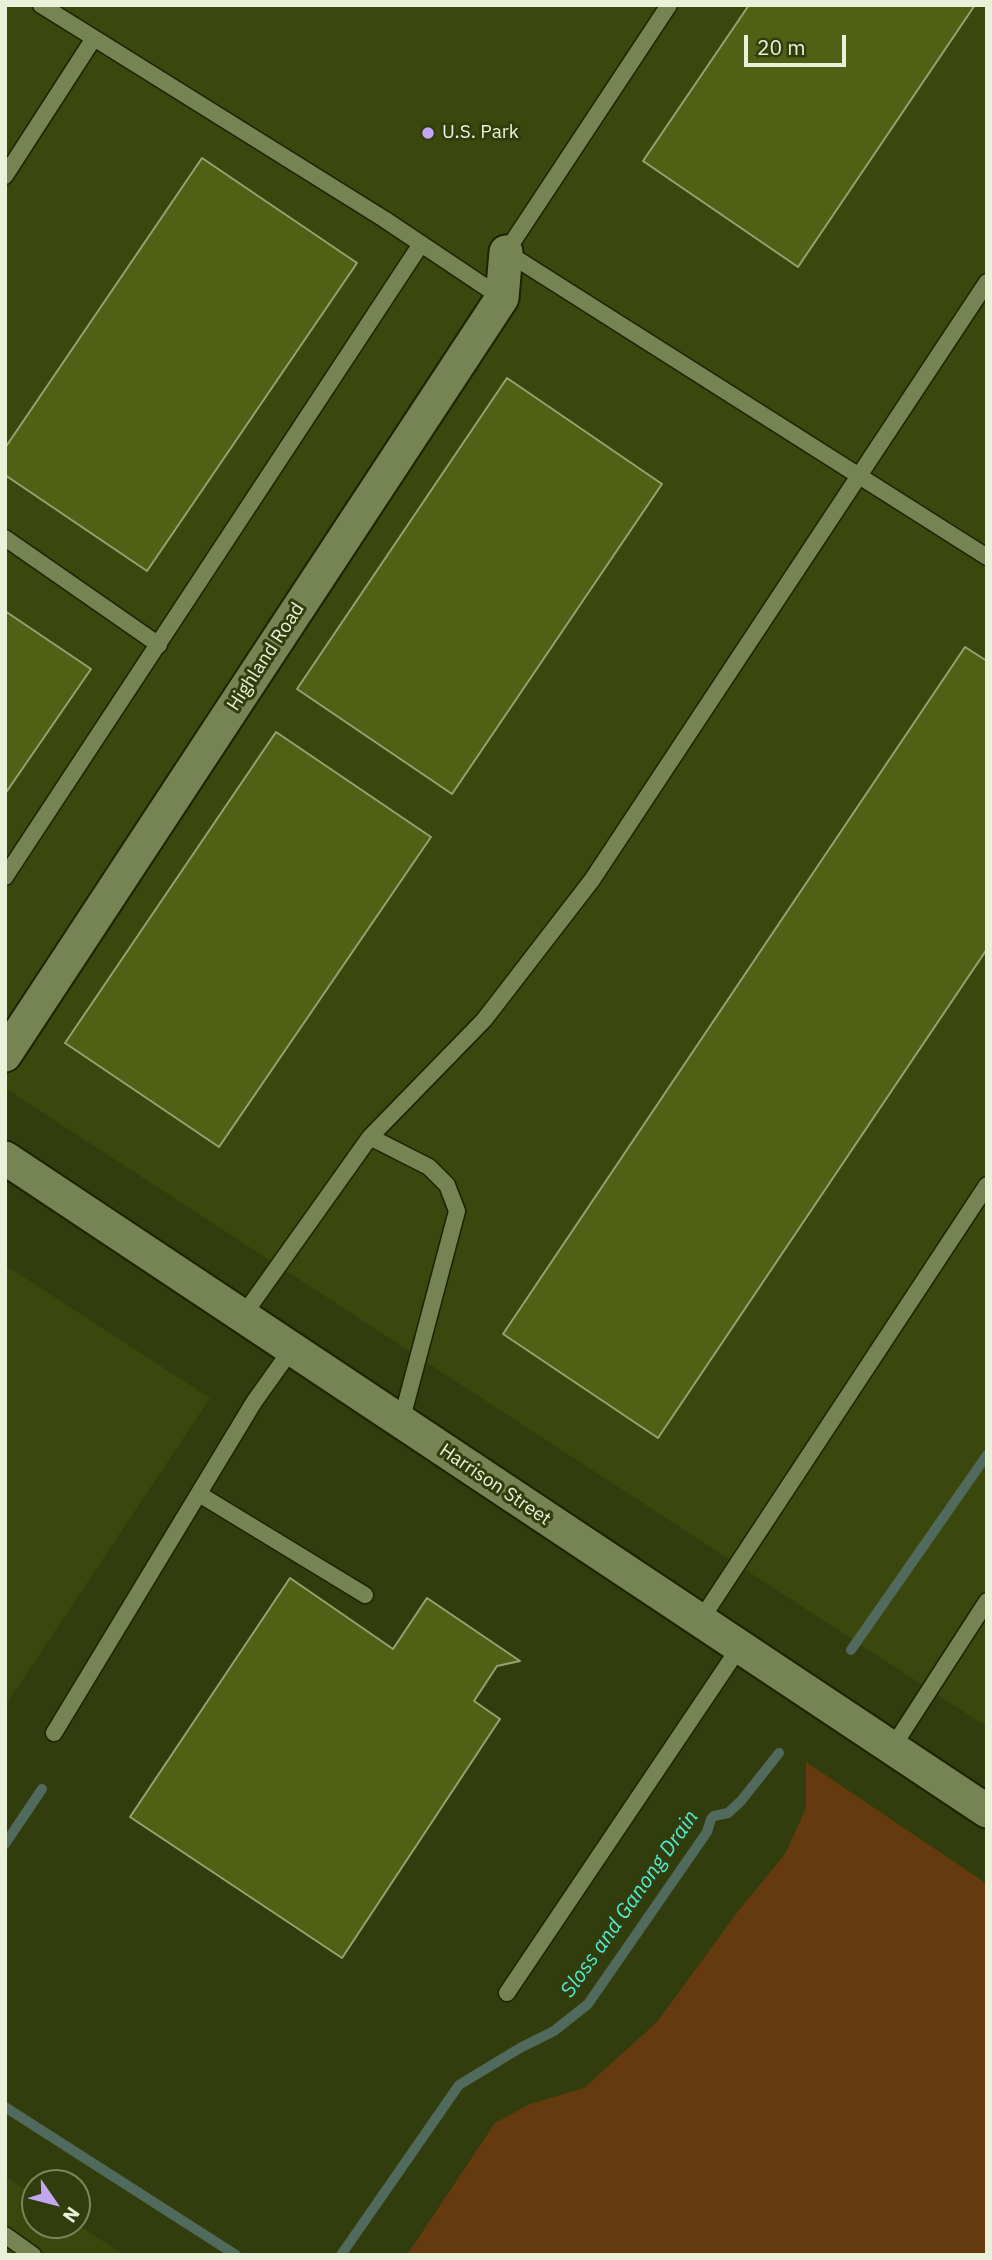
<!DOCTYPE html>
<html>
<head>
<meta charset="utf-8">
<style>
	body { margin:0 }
	#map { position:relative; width:992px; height:2260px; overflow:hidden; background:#323d0d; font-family:"IBM Plex Sans",sans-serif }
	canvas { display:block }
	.frame { position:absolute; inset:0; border:7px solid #e9f2d8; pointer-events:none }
	.north { position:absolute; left:21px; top:2169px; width:70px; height:70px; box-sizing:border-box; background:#323d0d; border:2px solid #7b855e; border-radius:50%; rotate:125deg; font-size:19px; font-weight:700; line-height:28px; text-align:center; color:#e9f2d8 }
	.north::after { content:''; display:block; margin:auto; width:24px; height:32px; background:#c4a7f1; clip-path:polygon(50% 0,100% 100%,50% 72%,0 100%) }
	.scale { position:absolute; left:744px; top:35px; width:102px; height:32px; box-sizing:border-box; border:4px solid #e9f2d8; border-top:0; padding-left:9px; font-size:21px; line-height:24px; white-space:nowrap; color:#e9f2d8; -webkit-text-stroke:5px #323d0d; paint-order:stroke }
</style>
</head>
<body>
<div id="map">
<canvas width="992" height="2260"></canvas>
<div class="frame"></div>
<div class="north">N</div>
<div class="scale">20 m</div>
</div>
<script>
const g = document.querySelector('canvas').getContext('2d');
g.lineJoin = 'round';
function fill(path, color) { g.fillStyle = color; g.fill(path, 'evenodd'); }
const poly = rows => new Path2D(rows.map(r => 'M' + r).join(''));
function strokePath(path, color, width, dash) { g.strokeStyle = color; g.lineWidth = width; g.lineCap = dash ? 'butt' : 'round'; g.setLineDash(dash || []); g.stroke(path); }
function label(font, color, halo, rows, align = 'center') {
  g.font = font + ' "IBM Plex Sans",sans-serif'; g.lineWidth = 6; g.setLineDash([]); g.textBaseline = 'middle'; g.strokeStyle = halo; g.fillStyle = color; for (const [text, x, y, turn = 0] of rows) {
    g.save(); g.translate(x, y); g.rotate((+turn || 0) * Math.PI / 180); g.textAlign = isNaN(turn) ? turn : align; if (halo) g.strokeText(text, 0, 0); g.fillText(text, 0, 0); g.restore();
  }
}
fill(poly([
	[5,5,987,5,987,1727,5,1088],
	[5,1265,210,1398,5,1706],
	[5,2176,35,2196,35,2225,77,2224,124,2255,5,2255]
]), '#3a470d');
fill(poly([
	[806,1762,987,1884,987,2255,407,2255,495,2123,530,2104,584,2088,657,2022,739,1910,785,1854,806,1808]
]), '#653a0e');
strokePath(poly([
	[851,1650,987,1455],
	[5,1844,42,1789],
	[5,2107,236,2255],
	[341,2255,459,2085,520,2048,554,2031,588,2004,707,1832,711,1819,714,1816,728,1813,741,1801,779,1753]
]), '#506a5e', 10);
const building = poly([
	[749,5,975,5,798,267,643,161,749,5],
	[202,158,357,263,147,571,5,475,5,448,202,158],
	[507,378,662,484,452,794,297,689,507,378],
	[5,611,91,669,5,794,5,611],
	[965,647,987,661,987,949,658,1438,503,1334,965,647],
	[276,732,431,837,219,1147,65,1043,276,732],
	[290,1578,393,1649,427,1598,520,1661,497,1666,474,1701,500,1719,342,1958,130,1817,290,1578]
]);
fill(building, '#506116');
strokePath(building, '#95a372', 2);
const service = poly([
	[41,5,384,219,502,298],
	[669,5,506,252,987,557],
	[5,176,94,38],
	[5,538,159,645],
	[5,877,421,244],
	[370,1137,429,1167,447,1185,457,1211,401,1422],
	[242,1317,370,1137,484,1020,592,880,987,282],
	[199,1494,365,1595],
	[700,1621,987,1185],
	[54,1733,254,1402,291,1350],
	[892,1748,987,1601],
	[507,1993,739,1648],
	[5,2235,33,2255]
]);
const minor = poly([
	[5,1055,502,298,506,252],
	[5,1158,987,1811]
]);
strokePath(service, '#1b2301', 19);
strokePath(minor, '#1b2301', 37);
strokePath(service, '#768454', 16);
strokePath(minor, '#768454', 33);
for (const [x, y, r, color] of [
	[428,133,7,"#c4a7f1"]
]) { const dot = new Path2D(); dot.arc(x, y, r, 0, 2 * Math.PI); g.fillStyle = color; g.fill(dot); strokePath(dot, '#323d0d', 2.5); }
label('19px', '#e9f2d8', '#323d0d', [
	["U.S. Park",442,133]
], 'left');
label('19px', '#e9f2d8', '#323d0d', [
	["Highland Road",266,657,-57],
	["Harrison Street",495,1485,34]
]);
label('italic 21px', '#52e8d2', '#323d0d', [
	["Sloss and Ganong Drain",630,1904,-55]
]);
</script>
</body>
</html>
